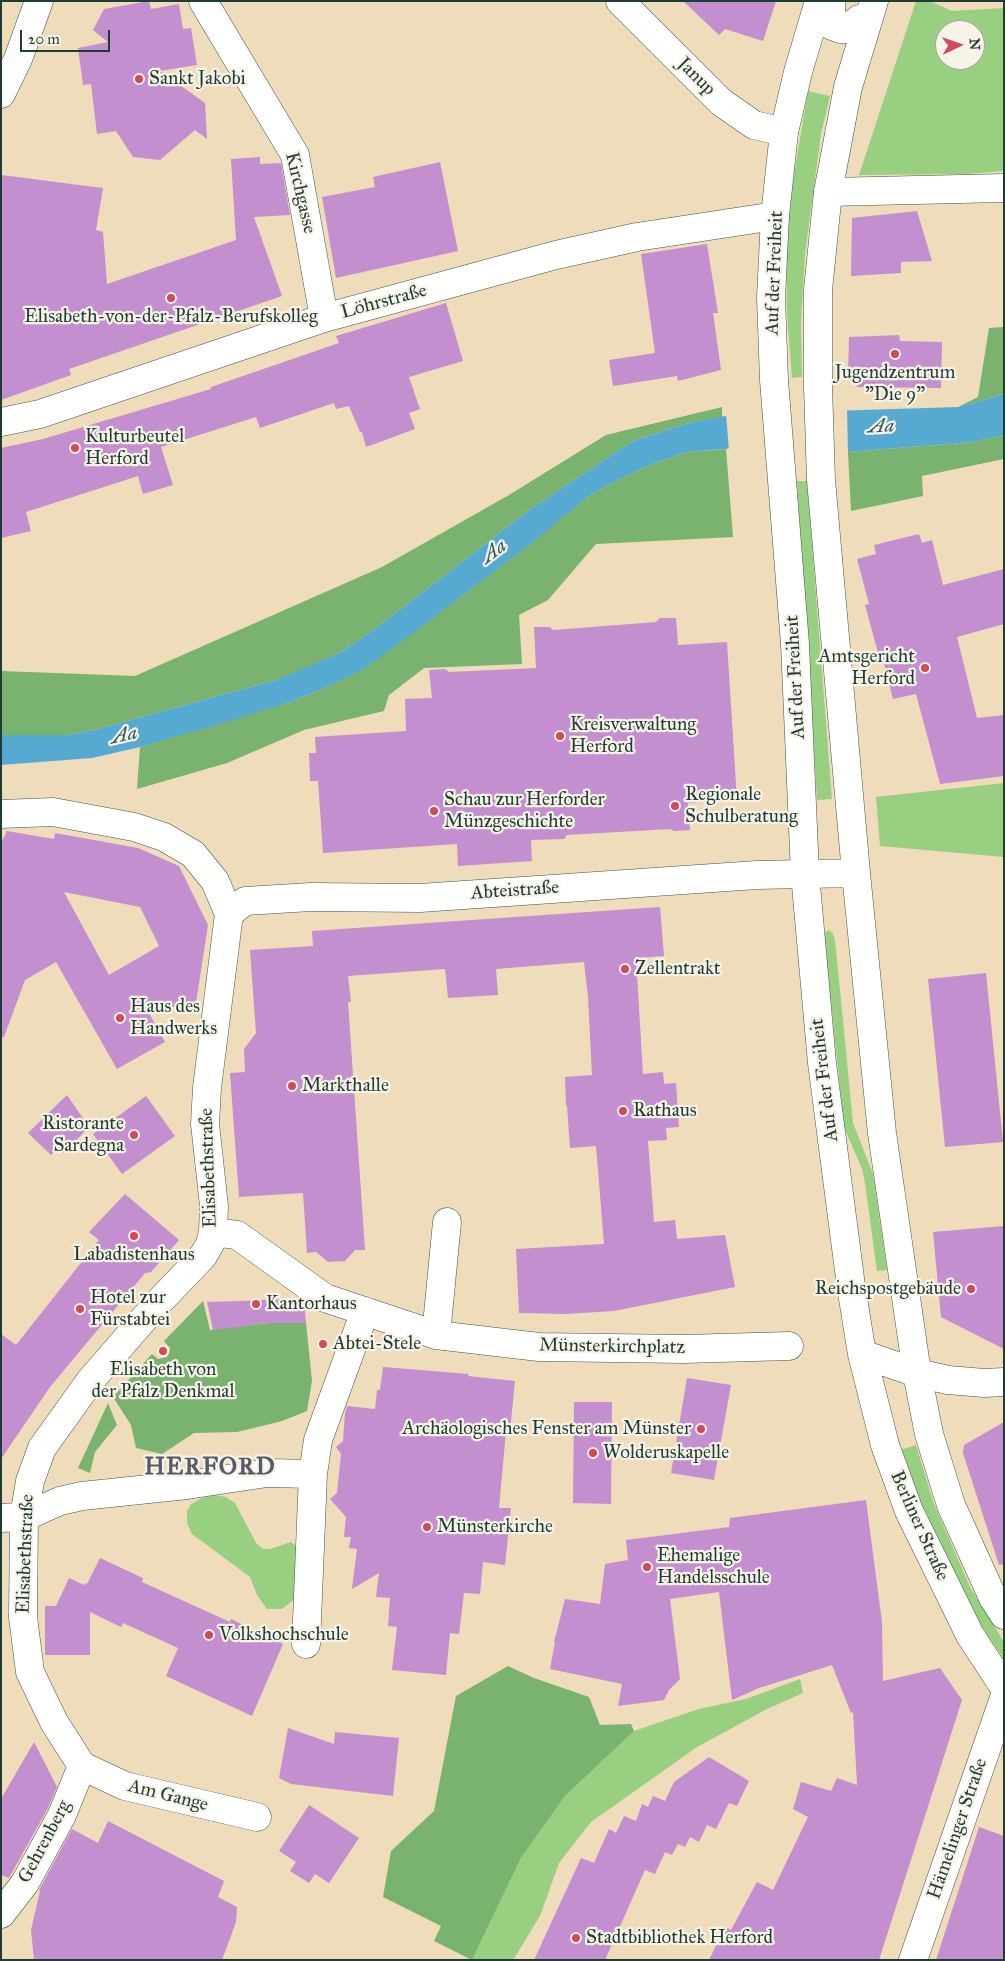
<!DOCTYPE html>
<html>
<head>
<meta charset="utf-8">
<style>
	body { margin:0 }
	#map { position:relative; width:1005px; height:1961px; overflow:hidden; background:#eedcba; font-family:"IM FELL Great Primer",serif }
	canvas { display:block }
	.frame { position:absolute; inset:0; border:2px solid #1f3d34; pointer-events:none }
	.north { position:absolute; left:935px; top:20px; width:50px; height:50px; box-sizing:border-box; background:#f7f3e8; border:1px solid #a1aaa0; border-radius:50%; rotate:87deg; font-size:14px; font-weight:700; line-height:20px; text-align:center; color:#1f3d34 }
	.north::after { content:''; display:block; margin:auto; width:18px; height:22px; background:#d1495b; clip-path:polygon(50% 0,100% 100%,50% 72%,0 100%) }
	.scale { position:absolute; left:20px; top:30px; width:90px; height:22px; box-sizing:border-box; border:2px solid #1f3d34; border-top:0; padding-left:6px; font-size:15px; line-height:18px; white-space:nowrap; color:#1f3d34; -webkit-text-stroke:4px #f7f3e8; paint-order:stroke }
</style>
</head>
<body>
<div id="map">
<canvas width="1005" height="1961"></canvas>
<div class="frame"></div>
<div class="north">N</div>
<div class="scale">20 m</div>
</div>
<script>
const g = document.querySelector('canvas').getContext('2d');
g.lineJoin = 'round';
function fill(path, color) { g.fillStyle = color; g.fill(path, 'evenodd'); }
const poly = rows => new Path2D(rows.map(r => 'M' + r).join(''));
function strokePath(path, color, width, dash) { g.strokeStyle = color; g.lineWidth = width; g.lineCap = dash ? 'butt' : 'round'; g.setLineDash(dash || []); g.stroke(path); }
function label(font, color, halo, rows, align = 'center') {
  g.font = font + ' "IM FELL Great Primer",serif'; g.lineWidth = 4.5; g.setLineDash([]); g.textBaseline = 'middle'; g.strokeStyle = halo; g.fillStyle = color; for (const [text, x, y, turn = 0] of rows) {
    g.save(); g.translate(x, y); g.rotate((+turn || 0) * Math.PI / 180); g.textAlign = isNaN(turn) ? turn : align; if (halo) g.strokeText(text, 0, 0); g.fillText(text, 0, 0); g.restore();
  }
}
fill(poly([
	[916,1,930,1,952,11,1004,8,1004,171,968,174,859,175],
	[945,30,975,30,975,60,945,60],
	[808,91,830,96,821,134,805,254,801,321,802,377,792,378,787,314,786,251,793,180],
	[797,481,807,481,832,799,817,800],
	[1004,783,1004,857,880,846,876,797],
	[828,930,832,932,835,940,853,1123,873,1174,887,1270,877,1271,865,1183,862,1169,844,1127,824,934],
	[916,1445,934,1504,970,1587,1004,1642,1004,1659,979,1622,962,1591,922,1505,901,1450],
	[214,1495,226,1497,235,1503,256,1543,263,1549,270,1549,291,1542,300,1549,300,1568,293,1600,282,1609,267,1609,257,1595,250,1577,192,1534,187,1523,187,1511,191,1504,202,1498],
	[800,1679,803,1693,767,1709,697,1747,591,1822,559,1863,540,1916,513,1960,472,1960,521,1858,565,1796,634,1731,699,1709,746,1699]
]), '#99cf81');
fill(poly([
	[1004,327,1004,394,958,407,978,397,989,328],
	[722,407,722,417,689,423,633,441,529,510,375,629,338,654,314,665,276,680,98,729,69,735,1,735,1,671,135,676,382,567,509,495,606,435],
	[1004,435,1004,459,922,476,923,496,851,511,848,452,972,442],
	[726,449,733,537,596,544,548,600,519,615,522,664,424,668,389,695,384,711,304,730,227,763,137,789,140,747,287,703,327,687,361,670,464,594,586,498,617,480,650,465,687,452],
	[203,1301,210,1330,268,1323,306,1323,312,1381,307,1411,282,1421,237,1432,194,1433,162,1454,136,1448,131,1425,113,1397,152,1354,158,1359,167,1357,169,1353,170,1348,164,1341],
	[108,1403,117,1425,95,1452,90,1473,78,1468],
	[508,1666,534,1678,589,1697,600,1725,631,1724,634,1731,565,1796,521,1858,472,1960,434,1941,441,1926,383,1897,391,1851,434,1811,456,1696]
]), '#7ab26f');
fill(poly([
	[1004,394,1004,435,972,442,848,452,748,447,687,452,650,465,617,480,586,498,530,544,401,642,362,670,327,687,287,703,233,720,140,747,92,758,1,765,1,735,69,735,98,729,276,680,338,654,375,629,529,510,633,441,689,423,736,414,958,407]
]), '#56aad2');
fill(poly([
	[847,408,848,454,748,450,729,451,726,414,735,412]
]), '#eedcba');
fill(poly([
	[149,1,151,9,179,4,183,29,191,28,197,65,160,71,205,103,207,139,195,130,160,160,133,157,116,131,97,134,91,84,83,85,78,48,108,42,93,30,104,9],
	[683,1,776,1,763,41,725,29,719,35],
	[260,157,260,164,281,163,290,215,254,217,282,296,69,369,71,375,1,400,1,175,103,188,96,230,103,232,107,284,236,240,231,159],
	[440,162,458,251,336,278,322,197,375,187,373,177],
	[917,211,932,261,901,262,901,273,851,276,852,218],
	[707,244,718,313,713,313,721,370,678,381,677,376,613,386,609,360,655,353,641,254],
	[446,303,463,361,409,377,420,409,409,413,415,429,366,447,362,432,360,432,349,406,336,409,334,403,260,428,256,417,161,447,173,485,143,494,138,476,26,512,31,531,1,538,1,448,43,439,211,389,211,387,339,343,336,336],
	[899,335,900,341,942,342,941,388,858,387,848,377,849,337],
	[919,534,922,543,932,540,943,585,1004,569,1004,624,957,637,977,718,1004,715,1004,776,940,784,916,694,893,699,882,655,879,656,865,605,869,604,857,559,876,554,874,545],
	[660,618,676,618,678,645,727,642,737,800,688,803,690,830,674,831,670,829,567,835,564,839,531,840,532,861,458,866,457,844,323,853,318,781,310,781,309,753,316,753,315,737,406,731,405,699,432,698,429,670,445,669,449,672,536,668,534,627,550,627,553,630,656,622],
	[7,831,54,839,55,833,138,848,179,866,208,925,195,1009,144,1004,165,1042,117,1069,56,962,25,980,4,1037,1,1037,1,843],
	[64,892,140,907,159,946,109,975],
	[660,907,664,956,636,958,643,1074,663,1072,664,1084,676,1083,679,1127,666,1128,667,1140,648,1141,654,1222,675,1220,677,1239,725,1235,735,1287,614,1311,565,1314,519,1313,516,1249,604,1244,596,1146,570,1148,567,1106,566,1106,565,1077,592,1075,588,997,584,962,496,969,498,995,448,998,445,969,348,976,351,1002,348,1002,365,1250,355,1250,345,1261,328,1262,316,1252,307,1253,303,1193,239,1197,230,1073,245,1072,244,1049,256,1033,250,950,313,946,312,931],
	[986,973,1003,1142,945,1147,928,979],
	[67,1095,89,1127,64,1153,58,1148,51,1155,28,1133],
	[146,1096,175,1136,122,1174,93,1134],
	[125,1194,179,1240,151,1272,145,1273,50,1387,1,1459,1,1334,16,1345,99,1240,89,1232],
	[1004,1226,1004,1349,941,1317,933,1232],
	[299,1299,304,1302,306,1323,268,1323,213,1330,207,1302],
	[383,1367,469,1374,468,1376,515,1381,510,1431,506,1431,499,1508,511,1508,505,1565,483,1562,480,1594,464,1593,459,1634,450,1633,446,1675,392,1670,397,1627,388,1626,390,1598,376,1597,379,1573,352,1589,357,1549,349,1548,351,1537,344,1537,346,1517,330,1499,337,1493,341,1454,336,1447,343,1441,345,1413,347,1406,375,1409,377,1390,380,1390],
	[687,1378,731,1385,714,1480,671,1473],
	[574,1402,612,1402,611,1504,573,1503],
	[1004,1422,1004,1564,999,1565,963,1453,964,1445],
	[866,1500,882,1622,883,1681,940,1668,962,1700,879,1960,709,1960,725,1927,731,1930,757,1882,773,1890,808,1817,793,1809,801,1782,831,1791,837,1778,857,1785,853,1712,851,1713,832,1665,759,1688,732,1700,719,1592,670,1599,680,1679,669,1690,664,1700,618,1706,622,1684,550,1669,555,1642,554,1642,565,1599,600,1604,605,1564,628,1560,626,1540,729,1527,730,1518],
	[100,1558,143,1578,142,1582,230,1622,231,1619,283,1644,252,1716,166,1676,178,1648,123,1623,121,1627,90,1612,90,1655,45,1655,45,1606,56,1606,69,1578,84,1585,85,1583,87,1584],
	[288,1728,334,1744,335,1732,399,1738,393,1796,291,1784,279,1778],
	[34,1742,57,1787,48,1808,9,1878,1,1875,1,1799],
	[709,1757,749,1781,737,1806,729,1803,716,1829,707,1825,699,1842,690,1837,685,1847,678,1844,672,1855,665,1852,655,1874,645,1870,605,1960,534,1960,581,1858,594,1863,609,1829,616,1833,624,1816,636,1821,642,1804,648,1807,653,1796,665,1801,674,1782],
	[309,1805,359,1838,329,1883,315,1874,309,1883,290,1871,296,1862,279,1851],
	[108,1821,224,1881,218,1897,237,1907,236,1922,222,1960,34,1960,31,1930,40,1891,39,1890,72,1829,98,1843],
	[979,1827,1004,1836,1004,1960,936,1960]
]), '#c38fcf');
const street = poly([
	[203,1,295,155,324,318],
	[620,1,721,102,754,125,784,132],
	[1,94,18,59,39,1],
	[828,192,1004,188],
	[1,422,40,414,324,318,556,255,637,237,775,216],
	[1,814,53,812,134,827,164,837,193,854,215,881,229,914,207,1088,205,1124,214,1206,213,1232,210,1244,203,1256,156,1305,90,1381,42,1448,30,1481,24,1517,23,1617,30,1672,54,1722,82,1766],
	[229,914,245,901,311,897,420,898,757,875,805,874],
	[213,1232,237,1235,325,1298,436,1335,539,1347,684,1349,789,1346],
	[436,1335,447,1222],
	[917,1373,948,1380,984,1383,1004,1382],
	[1,1518,24,1517,60,1501,82,1496,187,1485,267,1473,313,1474],
	[306,1644,313,1474,318,1440,365,1311],
	[82,1766,125,1786,257,1817],
	[1,1914,25,1883,62,1815,82,1766],
	[913,1960,1004,1698]
]);
const secondary = poly([
	[819,1,798,72,784,132,775,216,771,298,774,380,795,644,805,874,822,1063,851,1286,862,1354,885,1445,909,1511,970,1635,1004,1687],
	[831,1,832,26,840,29,847,29,859,19,868,19],
	[874,1,848,87,828,192,818,290,818,387,821,480,856,873,882,1133,917,1373,929,1434,951,1505,993,1598,1004,1615],
	[805,874,856,873],
	[862,1354,917,1373]
]);
strokePath(street, '#3e5548', 29);
strokePath(secondary, '#3e5548', 29);
strokePath(street, '#fff', 28);
strokePath(secondary, '#fff', 28);
for (const [x, y, r, color] of [
	[139,79,5,"#d1495b"],
	[171,298,5,"#d1495b"],
	[895,354,5,"#d1495b"],
	[75,448,5,"#d1495b"],
	[925,668,5,"#d1495b"],
	[560,736,5,"#d1495b"],
	[675,806,5,"#d1495b"],
	[434,811,5,"#d1495b"],
	[625,969,5,"#d1495b"],
	[120,1018,5,"#d1495b"],
	[292,1086,5,"#d1495b"],
	[623,1111,5,"#d1495b"],
	[134,1135,5,"#d1495b"],
	[134,1236,5,"#d1495b"],
	[971,1289,5,"#d1495b"],
	[256,1304,5,"#d1495b"],
	[80,1309,5,"#d1495b"],
	[323,1344,5,"#d1495b"],
	[163,1351,5,"#d1495b"],
	[701,1429,5,"#d1495b"],
	[593,1453,5,"#d1495b"],
	[427,1527,5,"#d1495b"],
	[647,1567,5,"#d1495b"],
	[209,1635,5,"#d1495b"],
	[576,1938,5,"#d1495b"]
]) { const dot = new Path2D(); dot.arc(x, y, r, 0, 2 * Math.PI); g.fillStyle = color; g.fill(dot); strokePath(dot, '#f7f3e8', 2); }
label('19px', '#1f3d34', '#f7f3e8', [
	["Janup",696,77,45],
	["Kirchgasse",300,193,77],
	["Auf der Freiheit",775,273,-88],
	["Löhrstraße",384,302,-15],
	["Auf der Freiheit",796,677,-93],
	["Abteistraße",515,891,-4],
	["Auf der Freiheit",825,1080,-97],
	["Elisabethstraße",209,1168,-92],
	["Münsterkirchplatz",612,1347,1],
	["Berliner Straße",919,1526,66],
	["Elisabethstraße",26,1554,-88],
	["Am Gange",168,1796,14],
	["Hämelinger Straße",958,1829,-71],
	["Gehrenberg",45,1842,-62]
]);
label('19px', '#1f3d34', '#f7f3e8', [
	["Sankt Jakobi",149,79],
	["Elisabeth-von-der-Pfalz-Berufskolleg",171,317,"center"],
	["Jugendzentrum",895,373,"center"],
	["\"Die 9\"",895,395,"center"],
	["Kulturbeutel",85,437],
	["Herford",85,459],
	["Amtsgericht",915,657,"right"],
	["Herford",915,679,"right"],
	["Kreisverwaltung",570,725],
	["Herford",570,747],
	["Regionale",685,795],
	["Schulberatung",685,817],
	["Schau zur Herforder",444,800],
	["Münzgeschichte",444,822],
	["Zellentrakt",635,969],
	["Haus des",130,1007],
	["Handwerks",130,1029],
	["Markthalle",302,1086],
	["Rathaus",633,1111],
	["Ristorante",124,1124,"right"],
	["Sardegna",124,1146,"right"],
	["Labadistenhaus",134,1255,"center"],
	["Reichspostgebäude",961,1289,"right"],
	["Hotel zur",90,1298],
	["Fürstabtei",90,1320],
	["Kantorhaus",266,1304],
	["Abtei-Stele",333,1344],
	["Elisabeth von",163,1370,"center"],
	["der Pfalz Denkmal",163,1392,"center"],
	["Archäologisches Fenster am Münster",691,1429,"right"],
	["Wolderuskapelle",603,1453],
	["Münsterkirche",437,1527],
	["Ehemalige",657,1556],
	["Handelsschule",657,1578],
	["Volkshochschule",219,1635],
	["Stadtbibliothek Herford",586,1938]
], 'left');
label('italic 20px', '#305e63', '#f7f3e8', [
	["Aa",881,427,-2],
	["Aa",494,552,-37],
	["Aa",124,736,-12]
]);
g.letterSpacing = '1px';
label('bold 24px', '#585a6a', '#f7f3e8', [
	["HERFORD",210,1468]
]);
g.letterSpacing = '0px';
</script>
</body>
</html>
